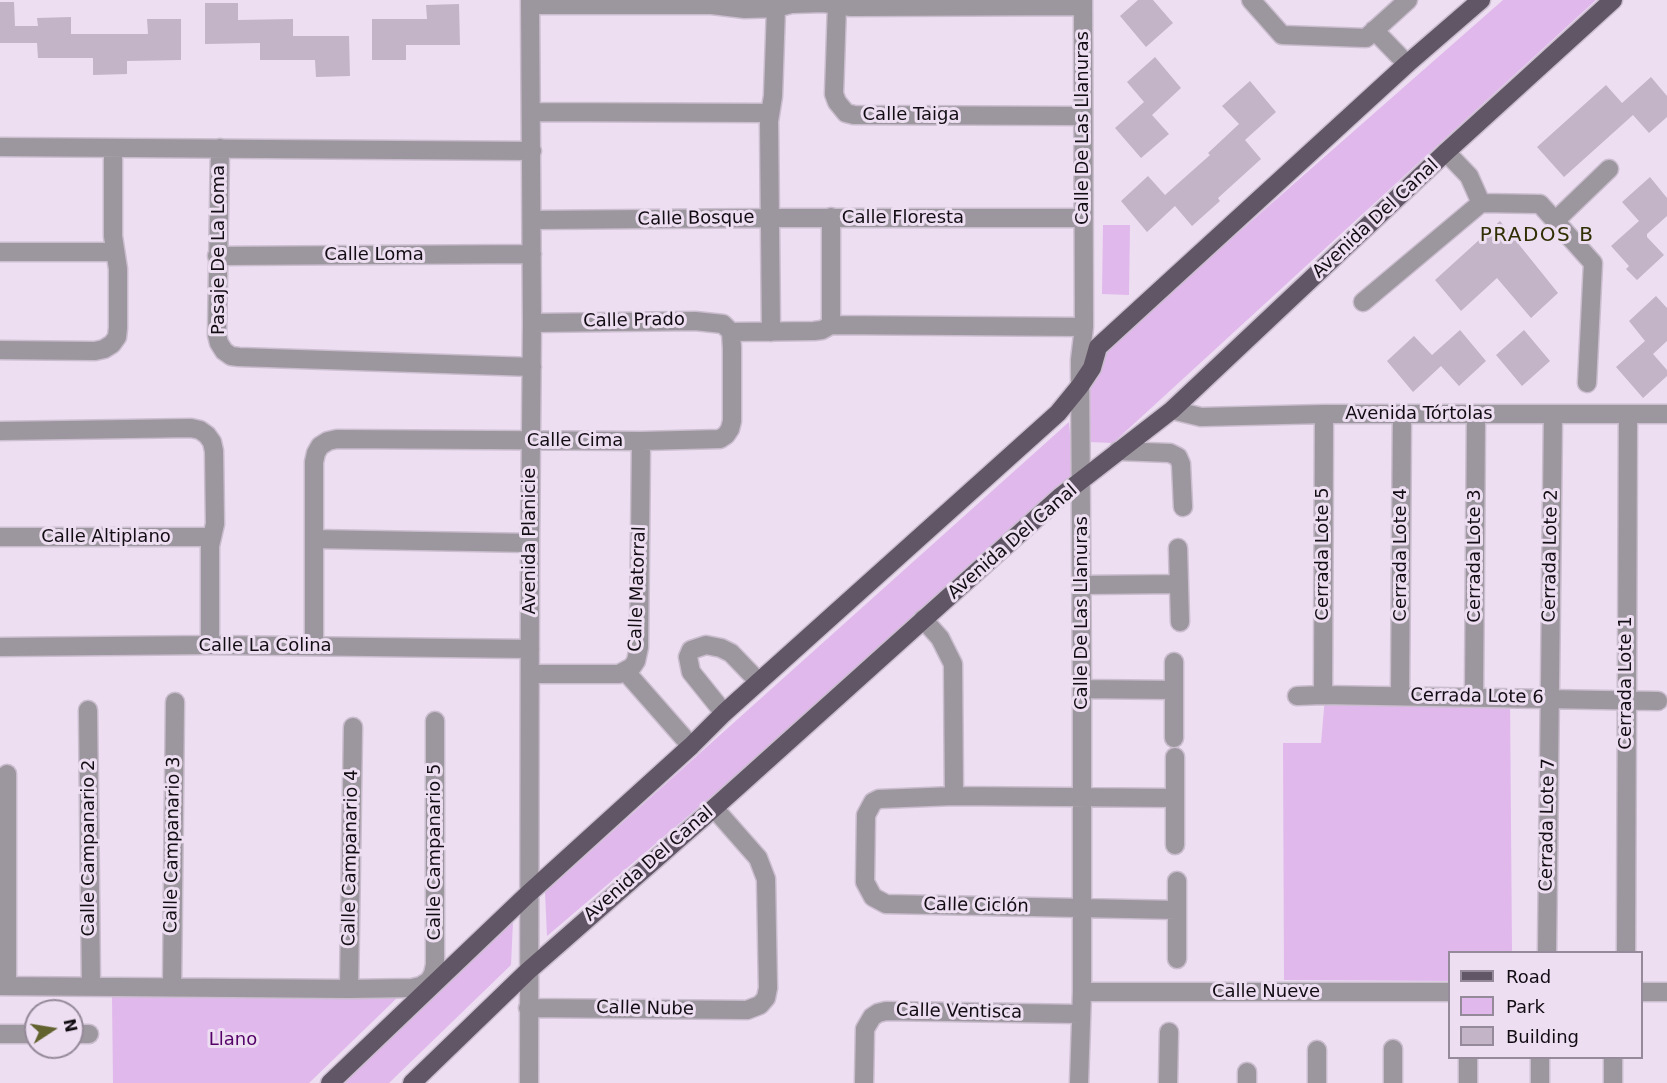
<!DOCTYPE html>
<html>
<head>
<meta charset="utf-8">
<style>
	body { margin:0 }
	#map { position:relative; width:1667px; height:1083px; overflow:hidden; background:#eddef2; font-family:"DejaVu Sans",sans-serif }
	canvas { display:block }
	.legend { position:absolute; left:1448px; top:951px; width:195px; height:108px; box-sizing:border-box; background:#eddef2; border:2px solid #958a99; margin:0; padding:8px 10px; list-style:none; font-size:18px; color:#120d13 }
	.legend li { display:flex; align-items:center; gap:12px; height:30px }
	.legend b { width:30px; border:2px solid #958a99 }
	.north { position:absolute; left:24px; top:999px; width:60px; height:60px; box-sizing:border-box; background:#eddef2; border:2px solid #958a99; border-radius:50%; rotate:78deg; font-size:16px; font-weight:700; line-height:24px; text-align:center; color:#120d13 }
	.north::after { content:''; display:block; margin:auto; width:21px; height:27px; background:#62622f; clip-path:polygon(50% 0,100% 100%,50% 72%,0 100%) }
</style>
</head>
<body>
<div id="map">
<canvas width="1667" height="1083"></canvas>
<ul class="legend">
<li><b style="height:8px;background:#615665"></b>Road</li>
<li><b style="height:16px;background:#e0b8ec"></b>Park</li>
<li><b style="height:16px;background:#c3b4c8"></b>Building</li>
</ul>
<div class="north">N</div>
</div>
<script>
const g = document.querySelector('canvas').getContext('2d');
g.lineJoin = 'round';
function fill(path, color) { g.fillStyle = color; g.fill(path, 'evenodd'); }
const poly = rows => new Path2D(rows.map(r => 'M' + r).join(''));
function strokePath(path, color, width, dash) { g.strokeStyle = color; g.lineWidth = width; g.lineCap = dash ? 'butt' : 'round'; g.setLineDash(dash || []); g.stroke(path); }
function label(font, color, halo, rows, align = 'center') {
  g.font = font + ' "DejaVu Sans",sans-serif'; g.lineWidth = 6; g.setLineDash([]); g.textBaseline = 'middle'; g.strokeStyle = halo; g.fillStyle = color; for (const [text, x, y, turn = 0] of rows) {
    g.save(); g.translate(x, y); g.rotate((+turn || 0) * Math.PI / 180); g.textAlign = isNaN(turn) ? turn : align; if (halo) g.strokeText(text, 0, 0); g.fillText(text, 0, 0); g.restore();
  }
}
fill(poly([
	[1503,0,1596,0,1113,443,1089,442,1090,390,1107,348],
	[1103,225,1130,225,1129,295,1102,294],
	[1069,422,1074,488,547,936,545,892],
	[1326,686,1510,693,1512,952,1450,952,1449,981,1284,980,1283,743,1321,743],
	[513,921,511,965,389,1083,343,1083],
	[112,997,398,997,309,1083,113,1083]
]), '#e0b8ec');
fill(poly([
	[1138,0,1153,0,1173,23,1146,47,1120,16],
	[0,2,14,2,15,26,38,26,37,18,71,17,71,34,148,34,147,19,181,19,181,60,127,61,127,74,93,75,93,58,38,58,37,43,0,43],
	[205,3,238,3,238,20,293,19,293,36,349,36,350,76,316,77,315,60,260,60,260,43,205,44],
	[459,4,460,45,406,45,406,60,372,60,372,19,427,19,426,5],
	[1155,57,1181,88,1152,115,1169,134,1141,158,1115,128,1144,102,1127,82],
	[1651,77,1667,96,1667,117,1649,133,1633,115,1564,177,1537,147,1606,85,1622,103],
	[1250,81,1276,112,1245,140,1261,159,1218,198,1220,201,1192,226,1175,206,1147,232,1121,201,1148,176,1165,195,1210,155,1208,153,1239,124,1222,106],
	[1650,177,1667,198,1667,216,1647,234,1647,237,1664,255,1637,280,1626,269,1629,266,1611,246,1639,221,1622,202],
	[1500,221,1558,293,1531,318,1497,278,1461,311,1435,280],
	[1656,296,1667,308,1667,341,1653,354,1667,370,1667,376,1643,398,1616,367,1645,341,1629,321],
	[1460,330,1486,361,1459,386,1441,366,1413,392,1387,361,1414,336,1432,355],
	[1524,330,1550,361,1522,386,1496,355]
]), '#c3b4c8');
const minor = poly([
	[1251,0,1282,35,1366,38,1408,0],
	[530,5,712,5,745,9,776,8,773,96,769,121,771,332],
	[837,5,834,94,837,102,846,113,854,115,1083,116],
	[776,8,791,4,824,3,851,7,1083,6],
	[1374,30,1407,64],
	[532,112,770,113],
	[0,147,532,151],
	[220,148,217,335,219,343,224,351,231,356,239,357,532,367],
	[1481,203,1540,204,1593,263,1587,383],
	[532,220,768,218,1083,218],
	[1555,221,1609,169],
	[0,252,115,252],
	[217,256,532,254],
	[1363,302,1481,203,1469,176,1446,152],
	[532,323,695,321,723,324,731,332],
	[831,325,1084,327],
	[831,325,831,217],
	[731,332,814,331,822,330,831,325],
	[0,350,95,351,104,349,112,344,117,337,118,328,118,269,113,236,113,148],
	[1172,410,1201,417,1324,414,1667,414],
	[0,431,191,428,200,430,207,435,212,442,214,451,215,524,210,546,210,645],
	[1118,451,1170,453,1178,457,1181,464,1183,507],
	[0,537,212,537],
	[314,539,530,543],
	[1178,548,1180,622],
	[1082,585,1178,584],
	[923,619,940,638,953,664,954,796],
	[314,646,314,462,316,453,320,446,328,441,337,439,641,441,720,439,726,435,730,429,732,421,732,348,731,332],
	[0,647,210,645,530,649],
	[1174,662,1174,738],
	[626,672,691,746],
	[530,674,619,674,632,667,636,661,639,647,641,441],
	[1082,689,1174,690],
	[1323,695,1324,414],
	[1297,696,1323,695,1658,701],
	[1400,696,1402,414],
	[1474,697,1476,414],
	[88,710,91,986],
	[724,713,691,672,688,657,691,650,706,645,721,648,731,653,758,681],
	[1175,757,1175,845],
	[1175,798,954,796,879,799,873,802,866,815,865,882,873,897,886,904,1177,910],
	[1547,952,1553,414],
	[1626,952,1628,414],
	[1177,959,1177,881],
	[7,985,7,774],
	[0,986,349,989,412,988,421,986,429,981,433,974,435,965,435,721],
	[172,987,175,702],
	[349,989,353,727],
	[1082,992,1450,992],
	[1642,992,1667,992],
	[528,1008,747,1010,760,1005,766,998,768,988,766,879,758,858,714,808],
	[0,1034,36,1034],
	[72,1034,89,1034],
	[1317,1050,1317,1083],
	[1540,1058,1540,1083],
	[529,1083,530,543,532,323,530,0],
	[864,1083,865,1029,872,1017,878,1013,886,1011,1080,1014],
	[1079,1083,1082,992,1082,689,1080,360,1084,327,1083,0],
	[1168,1083,1169,1032],
	[1247,1083,1247,1072],
	[1393,1083,1393,1049],
	[1468,1083,1468,1058],
	[1613,1083,1613,1058]
]);
const major = poly([
	[330,1083,528,894,691,746,724,713,1058,413,1080,386,1092,368,1098,347,1407,64,1481,0],
	[412,1083,528,971,714,808,1061,496,1172,410,1446,152,1613,0]
]);
strokePath(minor, '#cabdce', 21);
strokePath(major, '#cabdce', 21);
strokePath(minor, '#9c969e', 18);
strokePath(major, '#615665', 18);
label('18px', '#120d13', '#eddef2', [
	["Calle Taiga",911,115],
	["Calle De Las Llanuras",1083,128,-90],
	["Calle Floresta",903,218],
	["Calle Bosque",696,219,-1],
	["Avenida Del Canal",1376,219,-43],
	["Pasaje De La Loma",219,250,-90],
	["Calle Loma",374,255],
	["Calle Prado",634,321,-1],
	["Avenida Tórtolas",1419,414],
	["Calle Cima",575,441],
	["Calle Altiplano",106,537],
	["Avenida Planicie",530,541,-90],
	["Avenida Del Canal",1013,542,-41],
	["Cerrada Lote 5",1323,554,-90],
	["Cerrada Lote 4",1401,555,-90],
	["Cerrada Lote 3",1475,556,-90],
	["Cerrada Lote 2",1551,556,-89],
	["Calle Matorral",638,589,-88],
	["Calle De Las Llanuras",1082,613,-90],
	["Calle La Colina",265,646],
	["Cerrada Lote 1",1626,683,-90],
	["Cerrada Lote 6",1477,697,1],
	["Cerrada Lote 7",1548,825,-89],
	["Calle Campanario 3",173,845,-89],
	["Calle Campanario 2",89,848,-90],
	["Calle Campanario 5",435,852,-90],
	["Calle Campanario 4",351,858,-89],
	["Avenida Del Canal",649,864,-41],
	["Calle Ciclón",976,906,1],
	["Calle Nueve",1266,992],
	["Calle Nube",645,1009,1],
	["Calle Ventisca",959,1012,1]
]);
label('18px', '#540267', '#eddef2', [
	["Llano",233,1040]
]);
g.letterSpacing = '1.5px';
label('20px', '#302f04', '#eddef2', [
	["PRADOS B",1537,236]
]);
g.letterSpacing = '0px';
</script>
</body>
</html>
